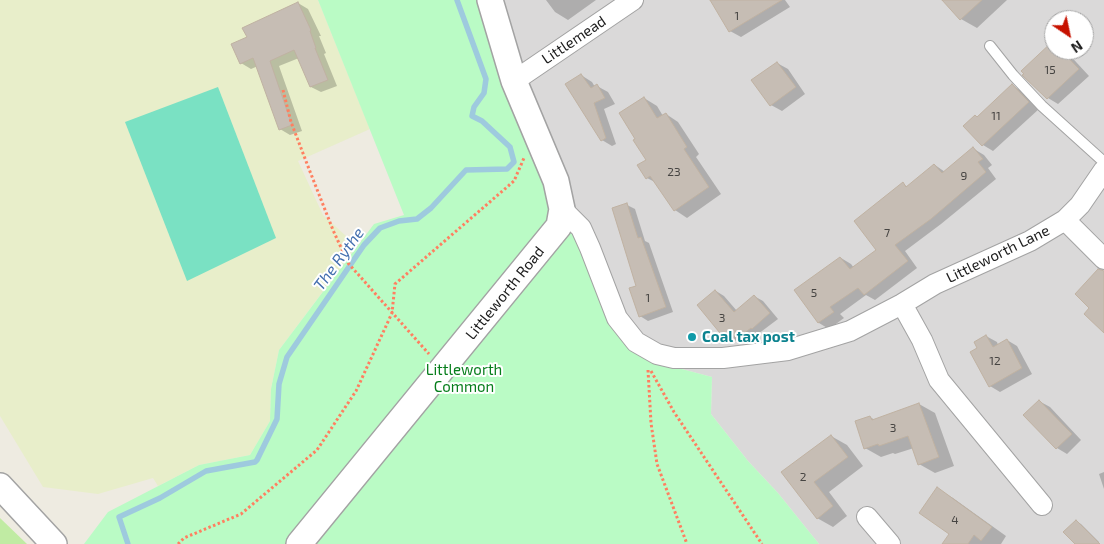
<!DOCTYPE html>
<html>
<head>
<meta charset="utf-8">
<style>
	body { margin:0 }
	#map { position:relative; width:1104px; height:544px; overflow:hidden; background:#eeebe1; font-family:"Exo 2",sans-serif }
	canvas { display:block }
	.north { position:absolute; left:1044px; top:10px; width:50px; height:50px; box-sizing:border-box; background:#fff; border:1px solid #a4a4a4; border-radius:50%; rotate:146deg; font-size:14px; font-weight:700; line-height:20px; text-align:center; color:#1c1c1c }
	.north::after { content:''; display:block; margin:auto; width:18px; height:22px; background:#c71200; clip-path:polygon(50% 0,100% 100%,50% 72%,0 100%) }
</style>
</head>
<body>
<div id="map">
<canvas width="1104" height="544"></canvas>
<div class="north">N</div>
</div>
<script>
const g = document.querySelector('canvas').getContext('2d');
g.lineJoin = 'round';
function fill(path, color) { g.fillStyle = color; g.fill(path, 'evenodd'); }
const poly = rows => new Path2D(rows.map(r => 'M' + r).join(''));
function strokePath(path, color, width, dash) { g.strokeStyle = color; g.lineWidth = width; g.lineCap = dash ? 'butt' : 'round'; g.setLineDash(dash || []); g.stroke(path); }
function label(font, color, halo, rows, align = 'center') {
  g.font = font + ' "Exo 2",sans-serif'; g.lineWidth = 4; g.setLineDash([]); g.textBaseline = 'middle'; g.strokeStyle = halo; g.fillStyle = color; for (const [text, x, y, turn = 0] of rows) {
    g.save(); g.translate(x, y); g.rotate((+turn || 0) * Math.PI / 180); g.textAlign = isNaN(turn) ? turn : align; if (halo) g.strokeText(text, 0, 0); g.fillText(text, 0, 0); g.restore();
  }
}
fill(poly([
	[488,0,1104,0,1104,544,819,544,778,493,748,461,711,414,712,377,678,368,617,318],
	[1054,20,1084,20,1084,50,1054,50]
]), '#dad9d9');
fill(poly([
	[0,0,318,0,370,129,298,161,323,215,357,246,279,350,271,389,270,421,250,455,199,465,158,486,153,478,98,494,43,487,0,416]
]), '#e8eeca');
fill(poly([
	[0,518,27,544,0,544]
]), '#c0eba3');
fill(poly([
	[318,0,488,0,617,318,678,368,712,377,711,414,748,461,778,493,819,544,84,544,108,512,199,465,250,455,270,421,271,389,279,350,374,224,404,215]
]), '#bafbc5');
fill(poly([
	[218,87,276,238,187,281,125,122]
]), '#7ae1c3');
fill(poly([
	[546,0,596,0,568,20,555,12],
	[712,0,785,0,790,7,741,37,730,31],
	[944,0,1007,0,977,28,961,19],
	[298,3,308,9,321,36,319,36,326,53,324,54,337,86,321,92,311,87,299,58,279,66,302,131,290,135,280,129,258,66,251,69,241,63,248,38],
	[1053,43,1054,50,1065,50,1089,76,1058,104,1048,98,1023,71],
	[777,63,788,69,805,94,782,111,771,105],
	[581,75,592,82,595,87,597,86,608,92,615,104,604,109,616,144,612,146,602,140],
	[1013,86,1023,92,1039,109,993,151,983,145,978,118],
	[644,98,657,106,663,116,666,114,678,122,699,154,696,157,721,194,687,218,675,210,655,182,647,178],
	[974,149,984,155,992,165,988,168,996,179,941,224,905,251,917,268,875,300,866,295,840,314,844,318,829,329,819,323,796,291,841,258,851,264,854,268,877,250,903,184,908,187,935,165,945,172],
	[627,205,635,209,645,241,649,243,673,312,648,321,640,316],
	[716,291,724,296,737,311,754,296,763,301,778,319,746,343,738,339,733,342,725,337],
	[986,336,997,342,998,345,1007,340,1017,346,1032,374,1000,392,990,386,979,349],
	[1039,401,1050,407,1081,440,1067,454,1057,448],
	[919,404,935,413,954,466,935,473,919,464,914,448,895,454,893,453,881,457,865,448,870,417,875,420],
	[831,436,847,445,863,466,829,492,847,516,833,527,817,518,783,473],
	[1104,472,1104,489,1099,474],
	[937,489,953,498,1006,536,1001,544,944,544,951,534],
	[1076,521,1081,524,1099,542,1097,544,1077,544]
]), '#0003');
strokePath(poly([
	[128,544,119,517,160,498,206,471,255,462,257,460,277,419,279,384,287,357,364,245,380,228,399,221,417,219,431,208,466,170,507,169,514,162,510,147,482,121,472,116,474,107,484,93,486,79,457,0]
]), '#9ecade', 5.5);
const building = poly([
	[710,0,782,0,729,32,710,0],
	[942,0,982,0,960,20,942,0],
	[298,2,311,30,310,31,316,48,315,48,328,80,310,87,294,50,270,61,292,125,279,130,253,58,240,64,231,44,247,37,242,28,298,2],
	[1053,41,1054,50,1061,50,1079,69,1047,99,1022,75,1024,74,1021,71,1053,41],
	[777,62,796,87,770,106,751,80,777,62],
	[581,74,591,88,597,84,605,98,594,103,606,138,601,141,565,84,581,74],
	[1012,84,1029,102,982,146,963,126,975,115,977,117,1012,84],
	[644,97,657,118,666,113,687,147,684,149,709,187,674,211,650,176,646,179,637,165,646,160,633,140,635,139,619,113,644,97],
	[973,147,983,159,978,162,986,172,931,219,895,245,908,261,864,295,858,288,830,307,834,312,818,323,794,290,840,257,850,269,876,250,854,221,903,182,906,187,934,164,942,173,973,147],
	[627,203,638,238,641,237,666,307,639,317,629,288,636,286,612,208,627,203],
	[1098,269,1104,271,1104,333,1084,314,1089,308,1075,294,1098,269],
	[715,290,734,312,754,295,770,313,752,329,751,328,737,339,731,332,724,338,697,305,715,290],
	[986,335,993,347,1007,339,1022,368,989,387,970,352,977,348,974,342,986,335],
	[1039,400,1072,434,1056,449,1023,415,1039,400],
	[919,403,939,457,918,465,908,436,879,446,878,444,864,449,855,421,870,416,872,420,919,403],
	[831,435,848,457,814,482,833,506,817,519,781,472,831,435],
	[937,487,992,527,981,541,974,535,968,544,942,544,949,534,919,513,937,487],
	[1076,520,1100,544,1075,544,1063,532,1076,520]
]);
fill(building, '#c6bdb4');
strokePath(building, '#c0b2a2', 1);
const service = poly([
	[990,46,1013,75,1042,106,1104,162]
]);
const minor = poly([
	[514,81,633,0],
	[562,209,581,228,590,248,617,318,636,342,657,354,674,358,723,358,788,350,850,331,902,304,935,284,1030,241,1065,220,1080,205,1104,170],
	[1065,220,1104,259],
	[902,304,922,340,939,380,1042,505],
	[867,517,890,544]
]);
const tertiary = poly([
	[0,486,54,544],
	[299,544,559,226,562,209,556,181,514,81,490,0]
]);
strokePath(service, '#a3a3a3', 12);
strokePath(minor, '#a3a3a3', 22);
strokePath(tertiary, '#a3a3a3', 28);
strokePath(poly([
	[283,90,291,122,309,169,333,230,348,263,429,354],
	[648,370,651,423,657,464,687,544],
	[651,371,674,412,762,544],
	[178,544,184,538,241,514,317,450,356,391,392,313,395,284,514,181,524,158]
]), '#ff7f60', 3, [2.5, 2.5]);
strokePath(service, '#fff', 10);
strokePath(minor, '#fff', 20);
strokePath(tertiary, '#fff', 25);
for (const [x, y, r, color] of [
	[692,337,5,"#0f9aa8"]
]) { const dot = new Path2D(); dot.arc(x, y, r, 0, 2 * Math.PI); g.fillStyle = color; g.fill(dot); strokePath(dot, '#fff', 2); }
label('12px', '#464442', null, [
	["1",737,16],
	["15",1050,70],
	["11",996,116],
	["23",674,172],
	["9",964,176],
	["7",887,233],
	["5",814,293],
	["1",648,298],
	["3",722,318],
	["12",995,361],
	["3",893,428],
	["2",803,477],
	["4",955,520]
]);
label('15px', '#1c1c1c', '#fff', [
	["Littlemead",574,40,-34],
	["Littleworth Lane",998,254,-26],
	["Littleworth Road",505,293,-51]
]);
label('bold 15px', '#0d838f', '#fff', [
	["Coal tax post",702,337]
], 'left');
label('15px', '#067d1b', '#fff', [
	["Littleworth",464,370],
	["Common",464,387]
]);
label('italic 16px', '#4570af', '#fff', [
	["The Rythe",339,259,-54]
]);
</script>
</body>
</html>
